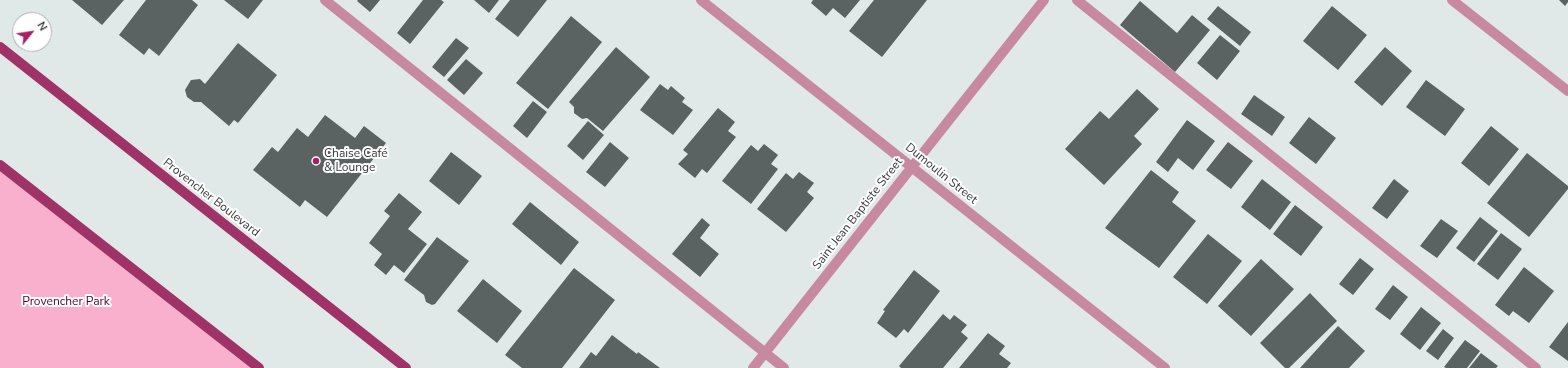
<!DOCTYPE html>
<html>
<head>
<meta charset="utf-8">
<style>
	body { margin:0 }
	#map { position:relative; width:1568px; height:368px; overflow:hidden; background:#e0e8e8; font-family:"Nunito Sans",sans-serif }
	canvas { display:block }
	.north { position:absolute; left:12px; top:12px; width:40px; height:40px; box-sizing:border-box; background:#fff; border:1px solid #afb0b0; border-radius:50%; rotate:60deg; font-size:11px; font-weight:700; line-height:16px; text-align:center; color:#363a39 }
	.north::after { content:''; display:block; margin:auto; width:14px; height:18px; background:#a71f67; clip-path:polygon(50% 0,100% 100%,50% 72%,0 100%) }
</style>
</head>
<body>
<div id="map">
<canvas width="1568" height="368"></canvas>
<div class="north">N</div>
</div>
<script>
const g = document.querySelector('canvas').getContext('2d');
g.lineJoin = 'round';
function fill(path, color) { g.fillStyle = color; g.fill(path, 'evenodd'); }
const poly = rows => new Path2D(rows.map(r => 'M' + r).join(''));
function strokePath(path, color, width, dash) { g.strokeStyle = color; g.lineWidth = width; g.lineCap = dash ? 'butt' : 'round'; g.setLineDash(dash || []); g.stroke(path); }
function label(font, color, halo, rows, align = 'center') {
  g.font = font + ' "Nunito Sans",sans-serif'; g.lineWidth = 4; g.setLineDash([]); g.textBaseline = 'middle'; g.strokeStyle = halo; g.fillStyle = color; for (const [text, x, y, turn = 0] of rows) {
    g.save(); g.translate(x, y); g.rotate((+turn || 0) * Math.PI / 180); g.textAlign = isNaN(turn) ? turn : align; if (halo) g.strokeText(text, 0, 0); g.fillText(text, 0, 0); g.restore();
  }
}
fill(poly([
	[0,165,259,368,0,368]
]), '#f8b0cc');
fill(poly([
	[72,0,124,0,102,25],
	[146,0,192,0,198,5,159,56,149,48,144,55,119,35],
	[224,0,263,0,248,19],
	[358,0,380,0,370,12,357,1],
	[423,0,441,0,444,2,410,44,397,33],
	[474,0,499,0,489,13],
	[510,0,547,0,518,37,495,19],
	[813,0,860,0,845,18,833,8,826,16,811,3],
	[874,0,927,0,882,57,849,31],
	[1559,0,1568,0,1568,2,1565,6],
	[1140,1,1177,33,1192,15,1210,30,1175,72,1120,25],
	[1218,6,1251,32,1240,46,1207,19],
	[1332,6,1367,35,1338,70,1303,41],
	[571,16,602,42,548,109,516,83],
	[1220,35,1240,51,1217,80,1197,63],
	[456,38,469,48,444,77,432,67],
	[238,43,277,75,238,123,234,120,229,126,201,102,194,102,187,97,185,90,191,80,200,79,205,84],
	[616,47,650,77,603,131,587,118,582,119,574,113,574,107,569,102],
	[1385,47,1412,71,1382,106,1354,82],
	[466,59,483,73,464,95,447,80],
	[1426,80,1465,109,1445,136,1406,107],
	[660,84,668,90,671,86,685,98,682,102,693,110,673,135,640,110],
	[1137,89,1159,109,1134,136,1142,144,1104,185,1065,149,1100,111,1109,119],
	[1254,95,1285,117,1272,136,1241,114],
	[533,101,547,112,527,138,513,126],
	[718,108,735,122,728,131,736,137,707,173,702,169,695,178,678,164,688,154,683,150],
	[325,115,355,138,364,126,386,143,327,217,305,200,300,207,253,170,272,147,278,152,297,128,308,137],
	[1309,117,1336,138,1316,164,1289,143],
	[1187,120,1215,141,1193,170,1178,158,1168,172,1156,162],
	[588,121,604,135,583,160,567,146],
	[1491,126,1519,149,1489,186,1461,163],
	[610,142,629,158,605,187,586,172],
	[1228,142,1253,161,1231,189,1206,170],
	[764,144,778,155,771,164,778,169,751,204,722,181,751,145,758,151],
	[451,152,482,176,459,205,429,181],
	[1527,153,1568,186,1568,189,1529,237,1487,203],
	[1151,170,1179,192,1172,202,1196,221,1159,268,1105,228],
	[799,172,814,183,807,192,814,198,786,232,757,209,786,173,793,179],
	[1262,179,1291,202,1270,230,1241,207],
	[1394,179,1409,191,1387,219,1372,208],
	[399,193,422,212,408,229,427,244,404,273,394,265,386,275,374,265,382,254,369,243,390,216,384,211],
	[530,202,579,242,561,265,512,224],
	[1295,205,1323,227,1301,256,1273,234],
	[1480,217,1498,231,1474,262,1456,248],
	[702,218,710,225,700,238,719,254,700,277,672,254],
	[1441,219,1458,231,1437,258,1420,246],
	[1501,233,1522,249,1498,280,1477,264],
	[1208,234,1242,261,1207,304,1173,277],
	[437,237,469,261,435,304,432,305,426,302,424,295,404,280],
	[1360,258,1374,269,1353,295,1339,284],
	[1261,259,1294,289,1251,336,1218,306],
	[1524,267,1554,291,1529,323,1513,311,1509,316,1495,305],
	[574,268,615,300,562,368,522,368,505,355],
	[914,270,940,291,908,333,904,329,896,338,877,323,885,311,883,310],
	[483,279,522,311,497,343,457,311],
	[1393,285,1408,297,1390,320,1375,309],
	[1310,293,1337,321,1289,368,1285,368,1260,343],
	[1421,307,1441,323,1420,350,1400,334],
	[943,314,950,320,954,315,967,325,961,332,968,338,943,368,901,368,899,366],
	[1568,322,1568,361,1549,347],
	[1338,326,1365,351,1349,368,1300,368],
	[1443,329,1454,338,1438,360,1426,351],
	[988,333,1005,346,999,354,1011,363,1007,368,959,368],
	[612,335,637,354,638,352,660,368,579,368,591,352,596,356],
	[1465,340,1480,351,1467,368,1446,368,1444,367],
	[1481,353,1498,366,1496,368,1469,368]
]), '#5b6362');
strokePath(poly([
	[325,0,784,368],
	[701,0,1165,368],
	[1077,0,1536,368],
	[1452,0,1568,91],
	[753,368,1044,0]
]), '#c689a0', 10);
strokePath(poly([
	[0,47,406,368],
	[0,165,259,368]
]), '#9f3367', 10);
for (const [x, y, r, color] of [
	[316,161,4,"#a71f67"]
]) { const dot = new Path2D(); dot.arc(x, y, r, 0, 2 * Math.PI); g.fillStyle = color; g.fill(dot); strokePath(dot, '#fff', 1.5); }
label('12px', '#363a39', '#fff', [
	["Chaise Café",324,154],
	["& Lounge",324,168]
], 'left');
label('12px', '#363a39', '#fff', [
	["Dumoulin Street",941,174,39],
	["Provencher Boulevard",211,198,38],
	["Saint Jean Baptiste Street",858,214,-52]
]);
label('12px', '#550330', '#fff', [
	["Provencher Park",66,302]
]);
</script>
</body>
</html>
